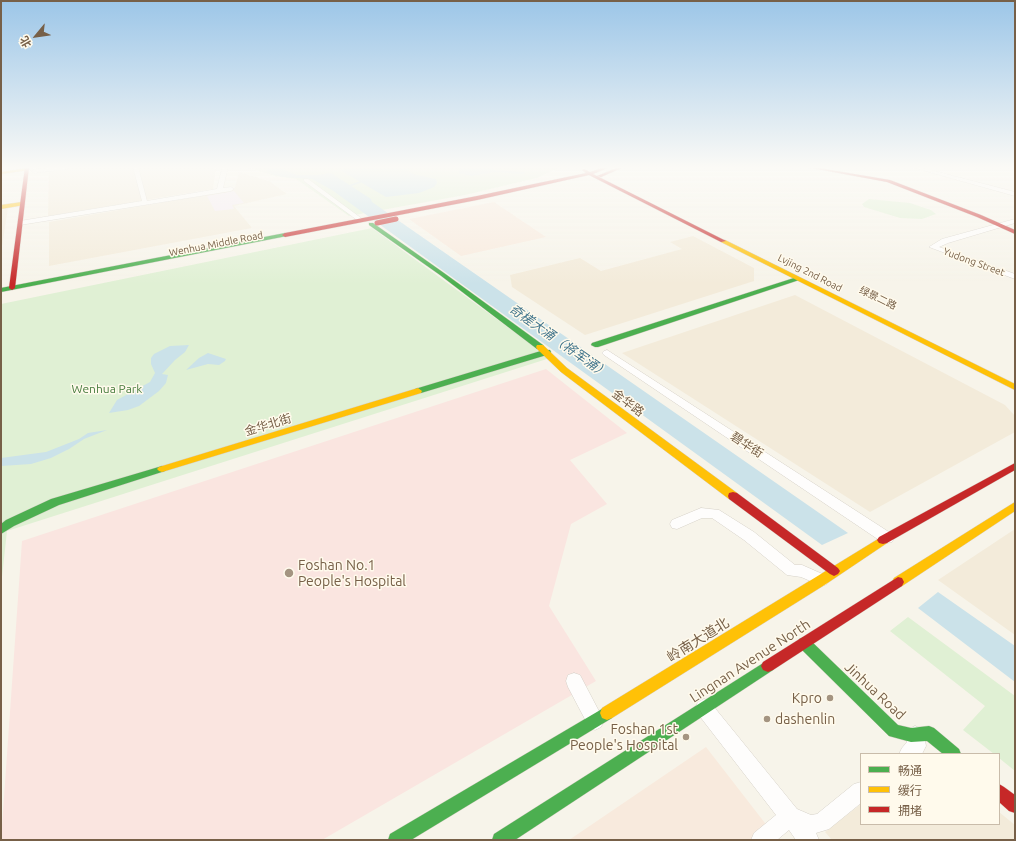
<!DOCTYPE html>
<html>
<head>
<meta charset="utf-8">
<style>
	body { margin:0 }
	#map { position:relative; width:1016px; height:841px; overflow:hidden; background:#f7f4ea; font-family:Ubuntu,"Noto Sans SC",sans-serif }
	canvas { display:block }
	.frame { position:absolute; inset:0; border:2px solid #776048; pointer-events:none }
	.legend { position:absolute; left:860px; top:753px; width:140px; height:72px; box-sizing:border-box; background:#fffaec; border:1px solid #c9bcaa; margin:0; padding:5px 7px; list-style:none; font-size:12px; color:#776048 }
	.legend li { display:flex; align-items:center; gap:8px; height:20px }
	.legend b { width:20px; border:1px solid #c9bcaa }
	.north { position:absolute; left:16px; top:16px; width:40px; height:40px; -webkit-text-stroke:3px #fffaec; paint-order:stroke; rotate:241deg; font-size:11px; font-weight:700; line-height:16px; text-align:center; color:#776048 }
	.north::after { content:''; display:block; margin:auto; width:14px; height:18px; background:#776048; clip-path:polygon(50% 0,100% 100%,50% 72%,0 100%) }
</style>
</head>
<body>
<div id="map">
<canvas width="1016" height="841"></canvas>
<div class="frame"></div>
<ul class="legend">
<li><b style="height:5px;background:#4caf50"></b>畅通</li>
<li><b style="height:5px;background:#ffc107"></b>缓行</li>
<li><b style="height:5px;background:#c62828"></b>拥堵</li>
</ul>
<div class="north">北</div>
</div>
<script>
const g = document.querySelector('canvas').getContext('2d');
g.lineJoin = 'round';
function fill(path, color) { g.fillStyle = color; g.fill(path, 'evenodd'); }
const poly = rows => new Path2D(rows.map(r => 'M' + r).join(''));
function strokePath(path, color, width, dash) { g.strokeStyle = color; g.lineWidth = width; g.lineCap = dash ? 'butt' : 'round'; g.setLineDash(dash || []); g.stroke(path); }
function label(font, color, halo, rows, align = 'center') {
  g.font = font + ' Ubuntu,"Noto Sans SC",sans-serif'; g.lineWidth = 3; g.setLineDash([]); g.textBaseline = 'middle'; g.strokeStyle = halo; g.fillStyle = color; for (const [text, x, y, turn = 0] of rows) {
    g.save(); g.translate(x, y); g.rotate((+turn || 0) * Math.PI / 180); g.textAlign = isNaN(turn) ? turn : align; if (halo) g.strokeText(text, 0, 0); g.fillText(text, 0, 0); g.restore();
  }
}
fill(poly([
	[49,167,212,167,216,169,213,189,48,216],
	[239,172,269,181,287,194,234,206,252,228,49,266,49,222,206,195,235,188],
	[8,208,1,253,1,210],
	[693,236,754,268,754,281,585,335,512,287,510,275,580,258,601,271,682,249,670,242],
	[795,295,1005,405,1015,416,1015,432,870,512,622,353],
	[1015,529,1015,635,938,580],
	[861,804,861,824,999,824,999,812,1015,825,1015,840,832,840,825,832]
]), '#f3ebda');
fill(poly([
	[494,202,546,237,461,256,409,219],
	[706,747,768,827,752,840,569,840]
]), '#f8eadd');
fill(poly([
	[234,191,244,203,232,205,234,209,215,211,207,196]
]), '#f5eaf3');
fill(poly([
	[546,369,627,433,570,460,607,504,571,524,549,606,596,681,322,840,1,840,22,541]
]), '#fae5e0');
fill(poly([
	[246,167,561,167,537,178,465,195,349,216,296,179,275,176],
	[869,199,910,203,931,210,936,214,922,219,900,218,864,207,862,204],
	[372,228,550,358,7,531,1,586,1,304],
	[908,617,1015,696,1015,771,999,758,999,754,994,754,963,730,985,706,890,631]
]), '#e0f0d4');
fill(poly([
	[266,167,277,167,297,175,318,175,331,173,371,199,372,202,402,223,848,533,822,545,332,190,312,179,284,177,275,175,268,172],
	[351,167,410,167,409,171,413,174,436,179,437,183,434,187,419,193,386,197,340,170,348,169],
	[463,167,491,167,491,168,494,170,526,172,523,174,495,172,471,176,459,173,459,170],
	[189,345,185,352,175,360,162,374,168,375,166,383,159,391,139,406,128,410,109,413,117,400,150,382,155,373,151,364,151,358,154,354,170,346],
	[208,353,226,359,225,361,219,365,208,364,186,370,199,358],
	[107,430,84,439,69,449,51,458,31,464,1,466,1,458,46,452,79,439,88,433],
	[938,592,1015,646,1015,682,918,608]
]), '#cbe2e9');
strokePath(poly([
	[349,186,363,181]
]), '#cbe2e9', 1.5);
const street = poly([
	[58,167,71,167,68,169,34,173,31,171,34,169,58,167],
	[133,167,138,167,147,201,217,189,222,168,221,167,228,167,223,188,231,187,234,189,231,191,20,225,17,223,20,221,142,201,133,167],
	[911,167,919,167,1015,192,1015,196,911,167],
	[304,179,308,179,361,218,361,220,357,220,304,181,304,179],
	[1015,219,1015,223,948,243,939,247,1015,274,1015,279,929,247,942,239,1015,219],
	[607,350,892,534,894,538,892,542,887,543,882,542,604,355,602,353,604,351,607,350],
	[701,508,719,510,754,532,795,565,802,565,827,576,829,580,827,584,822,586,801,577,787,575,744,540,712,518,702,518,677,529,672,528,670,524,672,520,701,508],
	[574,673,580,675,601,715,604,721,601,727,595,730,589,727,568,687,566,681,568,675,574,673],
	[704,699,710,702,797,809,811,815,817,814,854,784,861,782,861,803,829,829,816,833,819,840,796,840,789,830,777,840,751,840,754,833,776,815,698,714,695,708,698,702,704,699],
	[915,726,921,729,924,735,926,746,922,754,899,754,902,748,907,742,906,735,909,729,915,726]
]);
const fast = poly([
	[369,223,373,223,444,273,543,345,544,347,543,349,537,349,440,275,369,225,369,223],
	[285,233,288,235,287,236,1,292,1,288,285,233],
	[797,277,799,278,799,280,598,347,595,347,591,345,592,343,797,277],
	[544,350,550,350,551,352,550,354,421,393,415,393,414,391,415,389,544,350],
	[162,466,165,467,167,469,165,471,59,505,14,526,1,534,1,524,6,520,51,499,162,466],
	[804,637,809,639,898,725,911,728,929,726,934,728,959,749,961,754,943,754,927,741,911,742,889,736,799,647,798,643,799,639,804,637],
	[768,660,773,662,775,666,773,670,515,840,492,840,494,834,768,660],
	[607,706,612,708,614,713,612,718,411,840,388,840,390,834,607,706]
]);
const slow = poly([
	[27,168,29,170,1,174,1,172,27,168],
	[22,202,24,203,24,205,1,209,1,205,22,202],
	[721,240,725,240,1015,384,1015,390,721,242,721,240],
	[537,345,543,345,567,368,737,493,738,496,737,499,729,499,561,372,537,349,536,347,537,345],
	[418,388,422,391,421,393,162,472,159,471,157,469,159,467,418,388],
	[1015,502,1015,511,902,586,898,587,894,586,892,582,894,578,1015,502],
	[883,536,887,537,889,540,887,543,826,584,612,718,607,720,602,718,600,713,602,708,883,536]
]);
const jam = poly([
	[25,167,29,167,15,288,12,290,9,288,25,167],
	[605,167,610,167,593,174,726,241,721,242,589,175,477,200,285,237,282,235,285,233,477,196,586,173,582,170,584,169,590,172,605,167],
	[619,167,624,167,601,177,597,176,619,167],
	[806,167,813,167,890,180,981,215,1015,230,1015,234,977,217,887,182,806,167],
	[1015,463,1015,470,887,543,883,544,879,543,877,540,879,537,1015,463],
	[733,492,737,493,838,568,840,571,838,574,834,576,830,574,729,499,728,496,729,493,733,492],
	[898,577,902,578,904,582,902,586,773,670,768,672,763,670,761,666,763,662,898,577],
	[999,784,1004,787,1015,795,1015,813,1009,811,999,802,999,784]
]);
strokePath(street, '#d6d1c8', 1);
strokePath(fast, '#d8d1c8', 1);
strokePath(slow, '#d8d1c8', 1);
strokePath(jam, '#d8d1c8', 1);
fill(street, '#fefdfc');
fill(fast, '#4caf50');
fill(slow, '#ffc107');
fill(jam, '#c62828');
const jamBridge = poly([
	[377,223,396,219]
]);
strokePath(jamBridge, '#d8d1c8', 5.5, []);
strokePath(jamBridge, '#c62828', 5);
const sky = g.createLinearGradient(0, 0, 0, 284);
sky.addColorStop(0, '#9cc6e8');
sky.addColorStop(0.59, '#fbfaf6');
sky.addColorStop(1, '#fbfaf600');
g.fillStyle = sky;
g.fillRect(0, 0, 1016, 284);
for (const [x, y, r, color] of [
	[289,573,5,"#a49481"],
	[830,698,4,"#a49481"],
	[767,719,4,"#a49481"],
	[686,737,4,"#a49481"]
]) { const dot = new Path2D(); dot.arc(x, y, r, 0, 2 * Math.PI); g.fillStyle = color; g.fill(dot); strokePath(dot, '#fffaec', 1.5); }
label('10px', '#776048', '#fffaec', [
	["Wenhua Middle Road",216,244,-11],
	["Yudong Street",974,262,20],
	["Lvjing 2nd Road",810,273,27],
	["绿景二路",878,298,26]
]);
label('12px', '#4a7e40', '#fffaec', [
	["Wenhua Park",107,389]
]);
label('12px', '#776048', '#fffaec', [
	["金华路",628,403,37],
	["金华北街",268,425,-17],
	["碧华街",747,445,33]
]);
label('italic 13px', '#41758c', '#fffaec', [
	["奇槎大涌（将军涌）",559,341,35]
]);
label('14px', '#776048', '#fffaec', [
	["Foshan No.1",298,565],
	["People's Hospital",298,581],
	["Kpro",822,698,"right"],
	["dashenlin",775,719],
	["Foshan 1st",678,729,"right"],
	["People's Hospital",678,745,"right"]
], 'left');
label('14px', '#776048', '#fffaec', [
	["岭南大道北",698,640,-32],
	["Lingnan Avenue North",750,661,-33],
	["Jinhua Road",875,691,43]
]);
</script>
</body>
</html>
